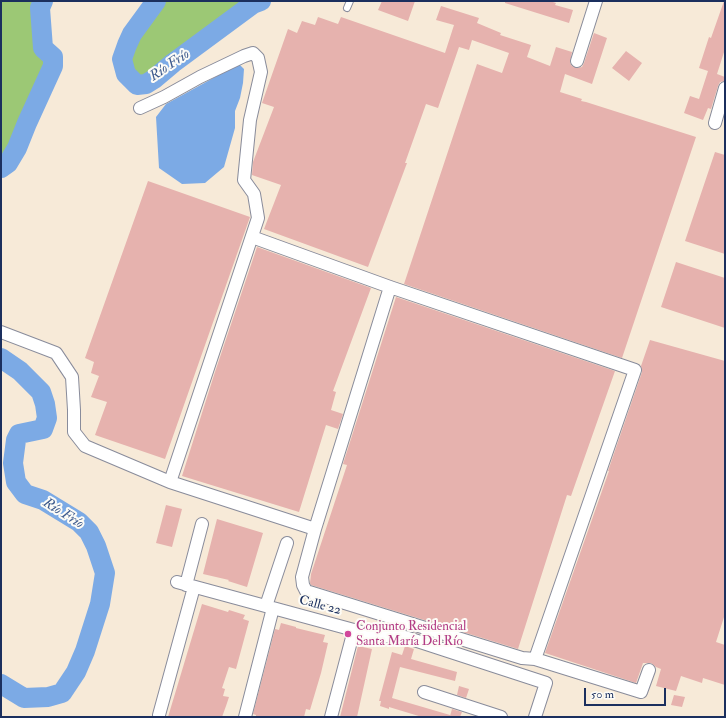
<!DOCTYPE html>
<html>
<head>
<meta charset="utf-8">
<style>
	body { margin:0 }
	#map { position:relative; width:726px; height:718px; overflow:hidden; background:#f7ead8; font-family:"IM FELL Double Pica",serif }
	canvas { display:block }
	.frame { position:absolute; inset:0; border:2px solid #1b2f5e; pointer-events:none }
	.scale { position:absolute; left:584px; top:688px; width:82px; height:18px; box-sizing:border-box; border:2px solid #1b2f5e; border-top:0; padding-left:5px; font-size:12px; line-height:14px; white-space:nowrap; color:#1b2f5e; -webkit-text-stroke:3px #fdfcf7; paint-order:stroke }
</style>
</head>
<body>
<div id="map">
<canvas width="726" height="718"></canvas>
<div class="frame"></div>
<div class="scale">50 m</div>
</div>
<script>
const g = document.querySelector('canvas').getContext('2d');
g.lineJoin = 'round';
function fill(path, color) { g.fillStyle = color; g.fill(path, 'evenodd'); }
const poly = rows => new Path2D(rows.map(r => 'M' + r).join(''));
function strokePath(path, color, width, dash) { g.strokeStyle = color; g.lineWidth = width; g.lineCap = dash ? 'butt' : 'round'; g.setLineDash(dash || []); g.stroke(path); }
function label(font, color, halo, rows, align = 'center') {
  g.font = font + ' "IM FELL Double Pica",serif'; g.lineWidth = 4; g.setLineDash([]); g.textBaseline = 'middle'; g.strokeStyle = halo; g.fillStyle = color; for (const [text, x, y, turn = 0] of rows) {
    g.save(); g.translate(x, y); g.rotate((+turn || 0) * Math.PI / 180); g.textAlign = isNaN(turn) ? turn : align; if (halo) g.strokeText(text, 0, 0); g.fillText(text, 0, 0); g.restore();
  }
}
fill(poly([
	[1,1,43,1,40,8,43,48,53,57,53,66,27,123,17,148,8,163,1,168],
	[156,1,261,1,253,4,173,63,154,79,146,84,137,85,126,74,122,59,127,45,132,34]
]), '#9cc875');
fill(poly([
	[239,64,244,69,243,83,240,98,235,111,235,128,224,167,205,183,182,184,159,168,156,117,166,104]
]), '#7caae5');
strokePath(poly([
	[156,1,132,34,127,45,122,59,126,74,137,85,146,84,154,79,173,63,253,4,261,1],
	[1,168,8,163,17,148,27,123,53,66,53,57,43,48,40,8,43,1],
	[1,358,20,371,41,392,45,404,47,418,43,429,19,434,16,440,13,463,16,482,25,494,43,500,79,522,89,532,96,546,105,573,100,604,85,651,76,672,62,693,48,697,24,698,1,684]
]), '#7caae5', 20);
fill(poly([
	[382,1,415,1,408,21,378,10],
	[505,1,550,1,556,3,555,5,573,10,569,23,505,3],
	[724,1,725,1,725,49,717,74,725,77,725,81,720,82,718,86,711,109,708,108,703,120,684,113,690,96,699,99,708,71,699,68,709,37,711,38],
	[441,6,479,18,477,23,501,33,500,35,531,45,527,57,550,66,556,47,572,52,570,63,572,66,578,68,582,67,584,63,594,33,607,38,592,84,565,74,560,92,582,99,581,101,586,102,585,103,586,102,696,137,622,358,404,284,477,64,502,73,509,53,472,40,469,50,459,47,438,108,426,104,405,163,407,163,368,267,264,229,281,185,252,175,253,162,274,107,262,103,288,29,297,33,302,21,315,25,318,17,338,24,341,17,445,53,454,25,436,20],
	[626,51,642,63,629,81,612,68],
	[715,152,725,155,725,254,685,241],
	[148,181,250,217,165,459,95,435,107,402,91,397,99,376,91,373,94,362,85,358],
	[257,247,371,288,333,391,336,392,331,410,343,414,338,429,326,425,299,512,182,476,215,372],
	[676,262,725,278,725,328,661,307],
	[396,297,615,371,571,496,567,495,518,649,311,585,310,583,311,574,347,465,343,464],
	[650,340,725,361,725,614,716,642,725,645,725,685,703,678,702,683,681,676,676,691,656,686,661,669,656,667,651,663,643,663,636,683,545,653,609,471,608,471,642,372,641,366],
	[166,505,182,509,172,547,156,543],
	[217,519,263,533,247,587,228,581,229,580,203,574],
	[202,604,228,612,229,610,245,615,243,619,249,621,236,669,229,667,222,688,225,689,223,696,229,697,226,706,222,717,168,717],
	[281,623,296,627,296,628,325,635,323,642,328,643,321,673,310,710,306,709,304,717,256,717,256,715,253,714,275,629,279,630],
	[358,646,372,649,357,717,340,717],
	[405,646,414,649,411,659,457,672,455,681,400,667,392,698,450,715,450,716,452,709,462,712,460,717,422,717,389,707,389,709,380,706,381,701,379,701,392,652,402,655],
	[459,686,469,689,466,698,457,695],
	[674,695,685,697,682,707,671,705]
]), '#e6b2ae');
const service = poly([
	[347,8,350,1]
]);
const minor = poly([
	[577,61,596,1],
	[140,108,164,97,200,77,244,56,253,53,258,58,261,72,250,120,244,180,254,194,258,218,170,482],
	[715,123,725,88],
	[252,237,390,287,635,370,535,659],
	[1,332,56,353,72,377,74,410,74,432,85,446,170,482,315,529,302,577,303,585,306,591,522,658,535,659,641,692,649,670],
	[315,529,390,287],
	[177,582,376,636,405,637,546,683,535,717],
	[186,585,202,524],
	[266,606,287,543],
	[424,692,501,717],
	[159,715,194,587],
	[245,717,273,608],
	[331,717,354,630]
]);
strokePath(service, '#898c9b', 8);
strokePath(minor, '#898c9b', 14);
strokePath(service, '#fff', 6);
strokePath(minor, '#fff', 12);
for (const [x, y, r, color] of [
	[348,634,4,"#d1479c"]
]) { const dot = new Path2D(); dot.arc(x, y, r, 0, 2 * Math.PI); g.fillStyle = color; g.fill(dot); strokePath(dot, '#fdfcf7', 1.5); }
label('13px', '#1b2f5e', '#fdfcf7', [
	["Calle 22",320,606,15]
]);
label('13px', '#b23c85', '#fdfcf7', [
	["Conjunto Residencial",356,627],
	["Santa María Del Río",356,642]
], 'left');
label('italic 14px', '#3d5a8d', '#fdfcf7', [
	["Río Frío",170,66,-34],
	["Río Frío",63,514,32]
]);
</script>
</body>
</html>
